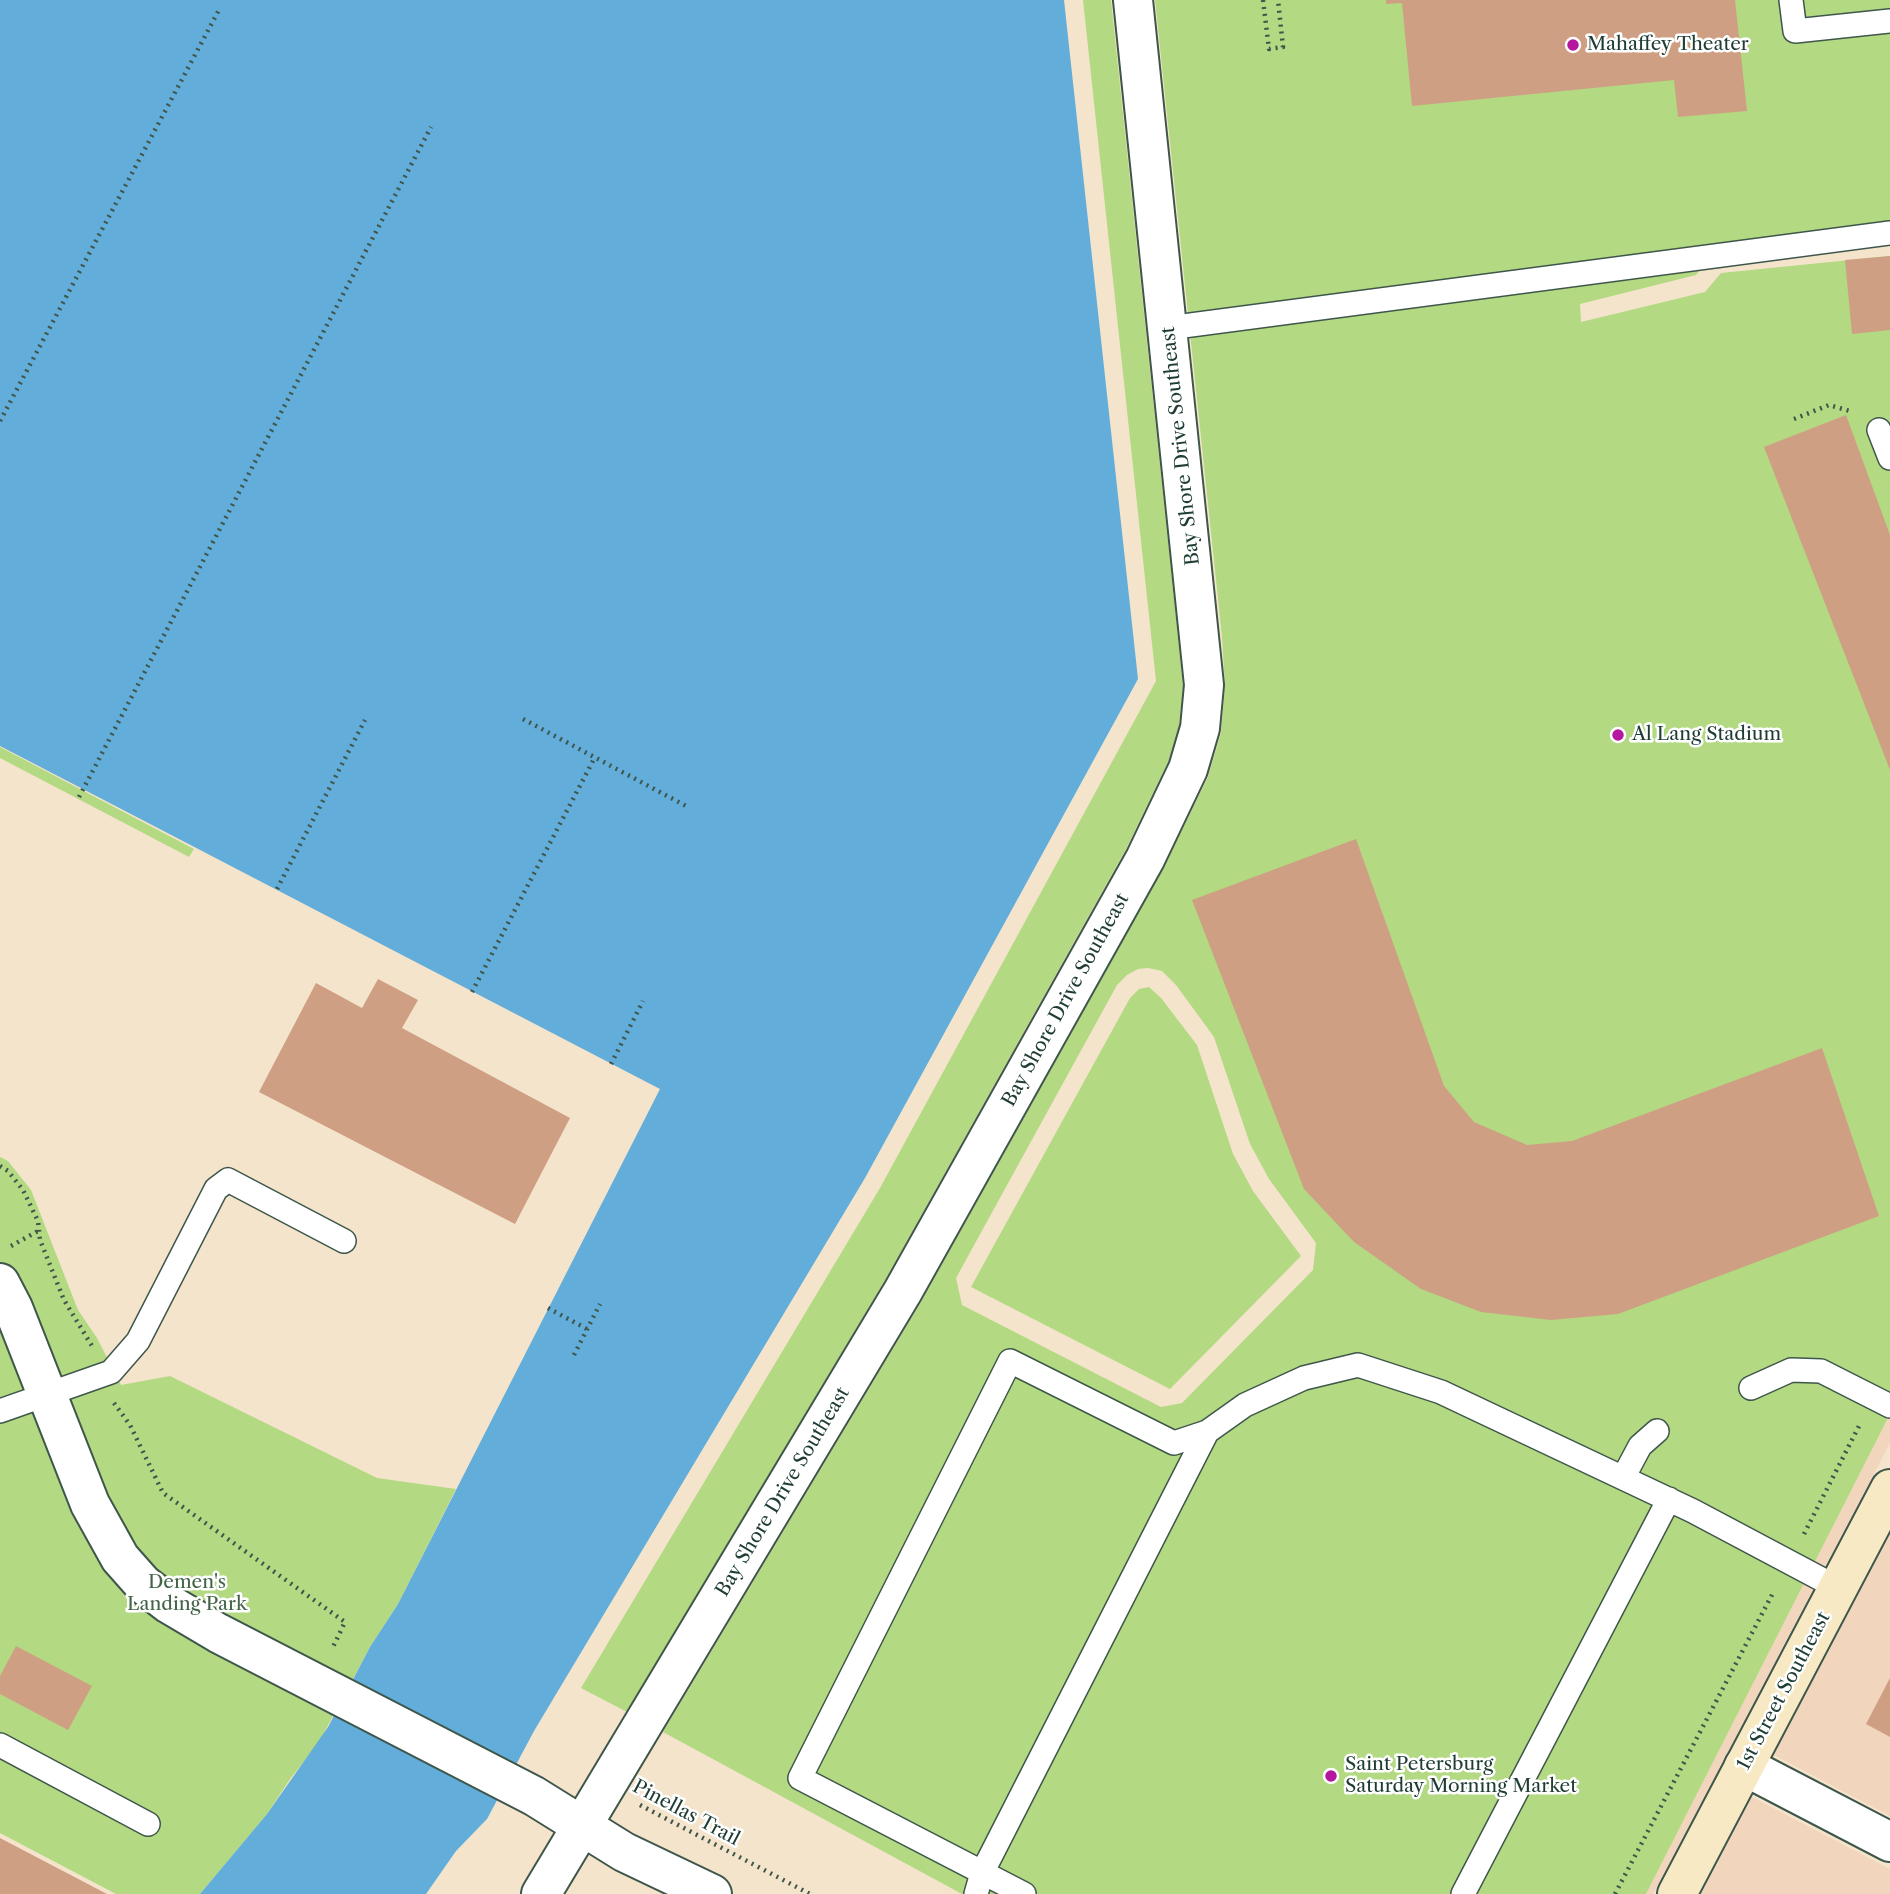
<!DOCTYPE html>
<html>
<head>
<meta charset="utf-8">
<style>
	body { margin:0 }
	canvas { display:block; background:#f4e4cb }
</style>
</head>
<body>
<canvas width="1890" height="1894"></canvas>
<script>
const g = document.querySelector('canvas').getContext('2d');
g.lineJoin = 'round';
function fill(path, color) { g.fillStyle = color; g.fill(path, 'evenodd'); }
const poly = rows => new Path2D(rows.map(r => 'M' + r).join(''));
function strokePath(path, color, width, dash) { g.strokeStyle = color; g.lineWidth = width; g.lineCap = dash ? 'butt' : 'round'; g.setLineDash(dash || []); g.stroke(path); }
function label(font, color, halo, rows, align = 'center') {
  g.font = font + ' "Libre Caslon Text",serif'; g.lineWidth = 5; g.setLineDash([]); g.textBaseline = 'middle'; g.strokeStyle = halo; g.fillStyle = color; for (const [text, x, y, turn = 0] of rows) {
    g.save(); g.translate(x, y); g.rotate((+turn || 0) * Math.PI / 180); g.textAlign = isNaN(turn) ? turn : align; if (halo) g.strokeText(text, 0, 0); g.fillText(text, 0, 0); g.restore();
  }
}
fill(poly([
	[1890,1414,1890,1443,1653,1894,1646,1894],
	[1890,1534,1890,1816,1774,1755],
	[1752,1797,1890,1869,1890,1894,1701,1894]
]), '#f2d5bd');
fill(poly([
	[1083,0,1111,0,1179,646,1183,687,1179,726,1168,762,1126,849,885,1280,627,1712,581,1688,880,1188,1156,681],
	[1155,0,1890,0,1890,236,1707,261,1696,275,1580,304,1581,322,1705,292,1721,273,1890,256,1890,1414,1646,1894,962,1894,663,1732,921,1302,1163,869,1208,777,1221,733,1225,686,1222,637],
	[1148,968,1162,971,1176,985,1214,1037,1250,1144,1269,1179,1316,1243,1313,1270,1182,1403,1161,1407,962,1305,956,1278,1117,985,1127,975,1138,969],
	[0,747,194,849,189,857,0,758],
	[1149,987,1161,998,1197,1045,1233,1154,1253,1191,1301,1256,1170,1389,971,1287,1130,998,1139,989],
	[0,1157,8,1161,31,1190,78,1310,97,1338,121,1385,170,1376,377,1478,456,1489,398,1604,370,1647,319,1742,290,1779,267,1814,200,1894,116,1894,0,1833]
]), '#b3d982');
fill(poly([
	[0,0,1064,0,1138,679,865,1178,534,1731,487,1819,456,1851,426,1894,200,1894,267,1814,328,1727,370,1647,398,1604,660,1089,0,746]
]), '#62adda');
fill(poly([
	[1386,0,1735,0,1747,111,1678,117,1674,80,1412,106,1402,3,1386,4],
	[1890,256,1890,330,1852,334,1845,260],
	[1846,415,1890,535,1890,770,1764,447],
	[1356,839,1444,1086,1474,1122,1527,1145,1572,1141,1822,1048,1879,1216,1618,1314,1551,1320,1481,1312,1421,1289,1354,1242,1304,1189,1192,900],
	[378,979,418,1000,402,1028,570,1118,515,1224,259,1092,316,983,362,1008],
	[16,1646,92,1686,68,1730,0,1694,0,1676],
	[1890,1678,1890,1737,1866,1724],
	[0,1838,107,1894,0,1894]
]), '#cf9f83');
const lane = poly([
	[1791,0,1795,31,1890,21],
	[1168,328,1890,233],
	[1879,430,1890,458],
	[1751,1388,1791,1370,1821,1371,1890,1406],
	[0,1411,111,1372,138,1341,216,1189,228,1180,344,1241],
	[1623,1478,1640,1446,1657,1431],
	[0,1745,148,1824],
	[976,1894,982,1873,1207,1432,1245,1405,1304,1378,1358,1365,1441,1392,1693,1511,1838,1588],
	[1024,1894,800,1778,1010,1361,1174,1443,1207,1432],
	[1463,1894,1669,1499]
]);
const street = poly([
	[0,1283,13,1308,90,1504,120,1558,143,1584,169,1604,218,1633,534,1796,624,1852,712,1894],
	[1744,1766,1890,1842],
	[541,1894,903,1291,1145,859,1188,769,1200,728,1204,685,1133,0]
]);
const secondary = poly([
	[1677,1894,1890,1489]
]);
strokePath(lane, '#3f564b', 26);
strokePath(street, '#3f564b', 42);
strokePath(secondary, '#3f564b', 42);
strokePath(poly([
	[1263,0,1269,49,1283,47,1278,0],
	[1794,419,1829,405,1853,412],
	[0,421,220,8],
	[523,719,686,806],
	[79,797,431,127],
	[277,889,365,720],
	[472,992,595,757],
	[611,1064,643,1001],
	[0,1166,8,1171,23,1190,38,1221,40,1240,64,1300,92,1346],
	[11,1246,38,1231],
	[548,1308,587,1329],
	[574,1355,600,1304],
	[114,1403,130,1425,163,1493,345,1622,332,1649],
	[1804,1534,1859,1426],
	[640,1805,810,1894],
	[1615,1894,1774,1591]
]), '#3f564b', 4.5, [2, 5]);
strokePath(lane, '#fff', 23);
strokePath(street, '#fff', 38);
strokePath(secondary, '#f7e9c3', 38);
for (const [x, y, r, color] of [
	[1573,45,7,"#b5179e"],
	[1618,735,7,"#b5179e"],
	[1331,1776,7,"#b5179e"]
]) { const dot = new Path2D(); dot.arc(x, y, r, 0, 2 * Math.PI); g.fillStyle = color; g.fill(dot); strokePath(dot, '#fff', 2.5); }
label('19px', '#1f3d34', '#fff', [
	["Mahaffey Theater",1587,45],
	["Al Lang Stadium",1632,735],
	["Saint Petersburg",1345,1765],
	["Saturday Morning Market",1345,1787]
], 'left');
label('19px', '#1f3d34', '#fff', [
	["Bay Shore Drive Southeast",1181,446,-96],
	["Bay Shore Drive Southeast",1066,1000,-61],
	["Bay Shore Drive Southeast",783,1492,-59],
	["1st Street Southeast",1784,1691,-62],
	["Pinellas Trail",686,1813,28]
]);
label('19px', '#446448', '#fff', [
	["Demen's",187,1583],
	["Landing Park",187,1605]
]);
</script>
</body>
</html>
